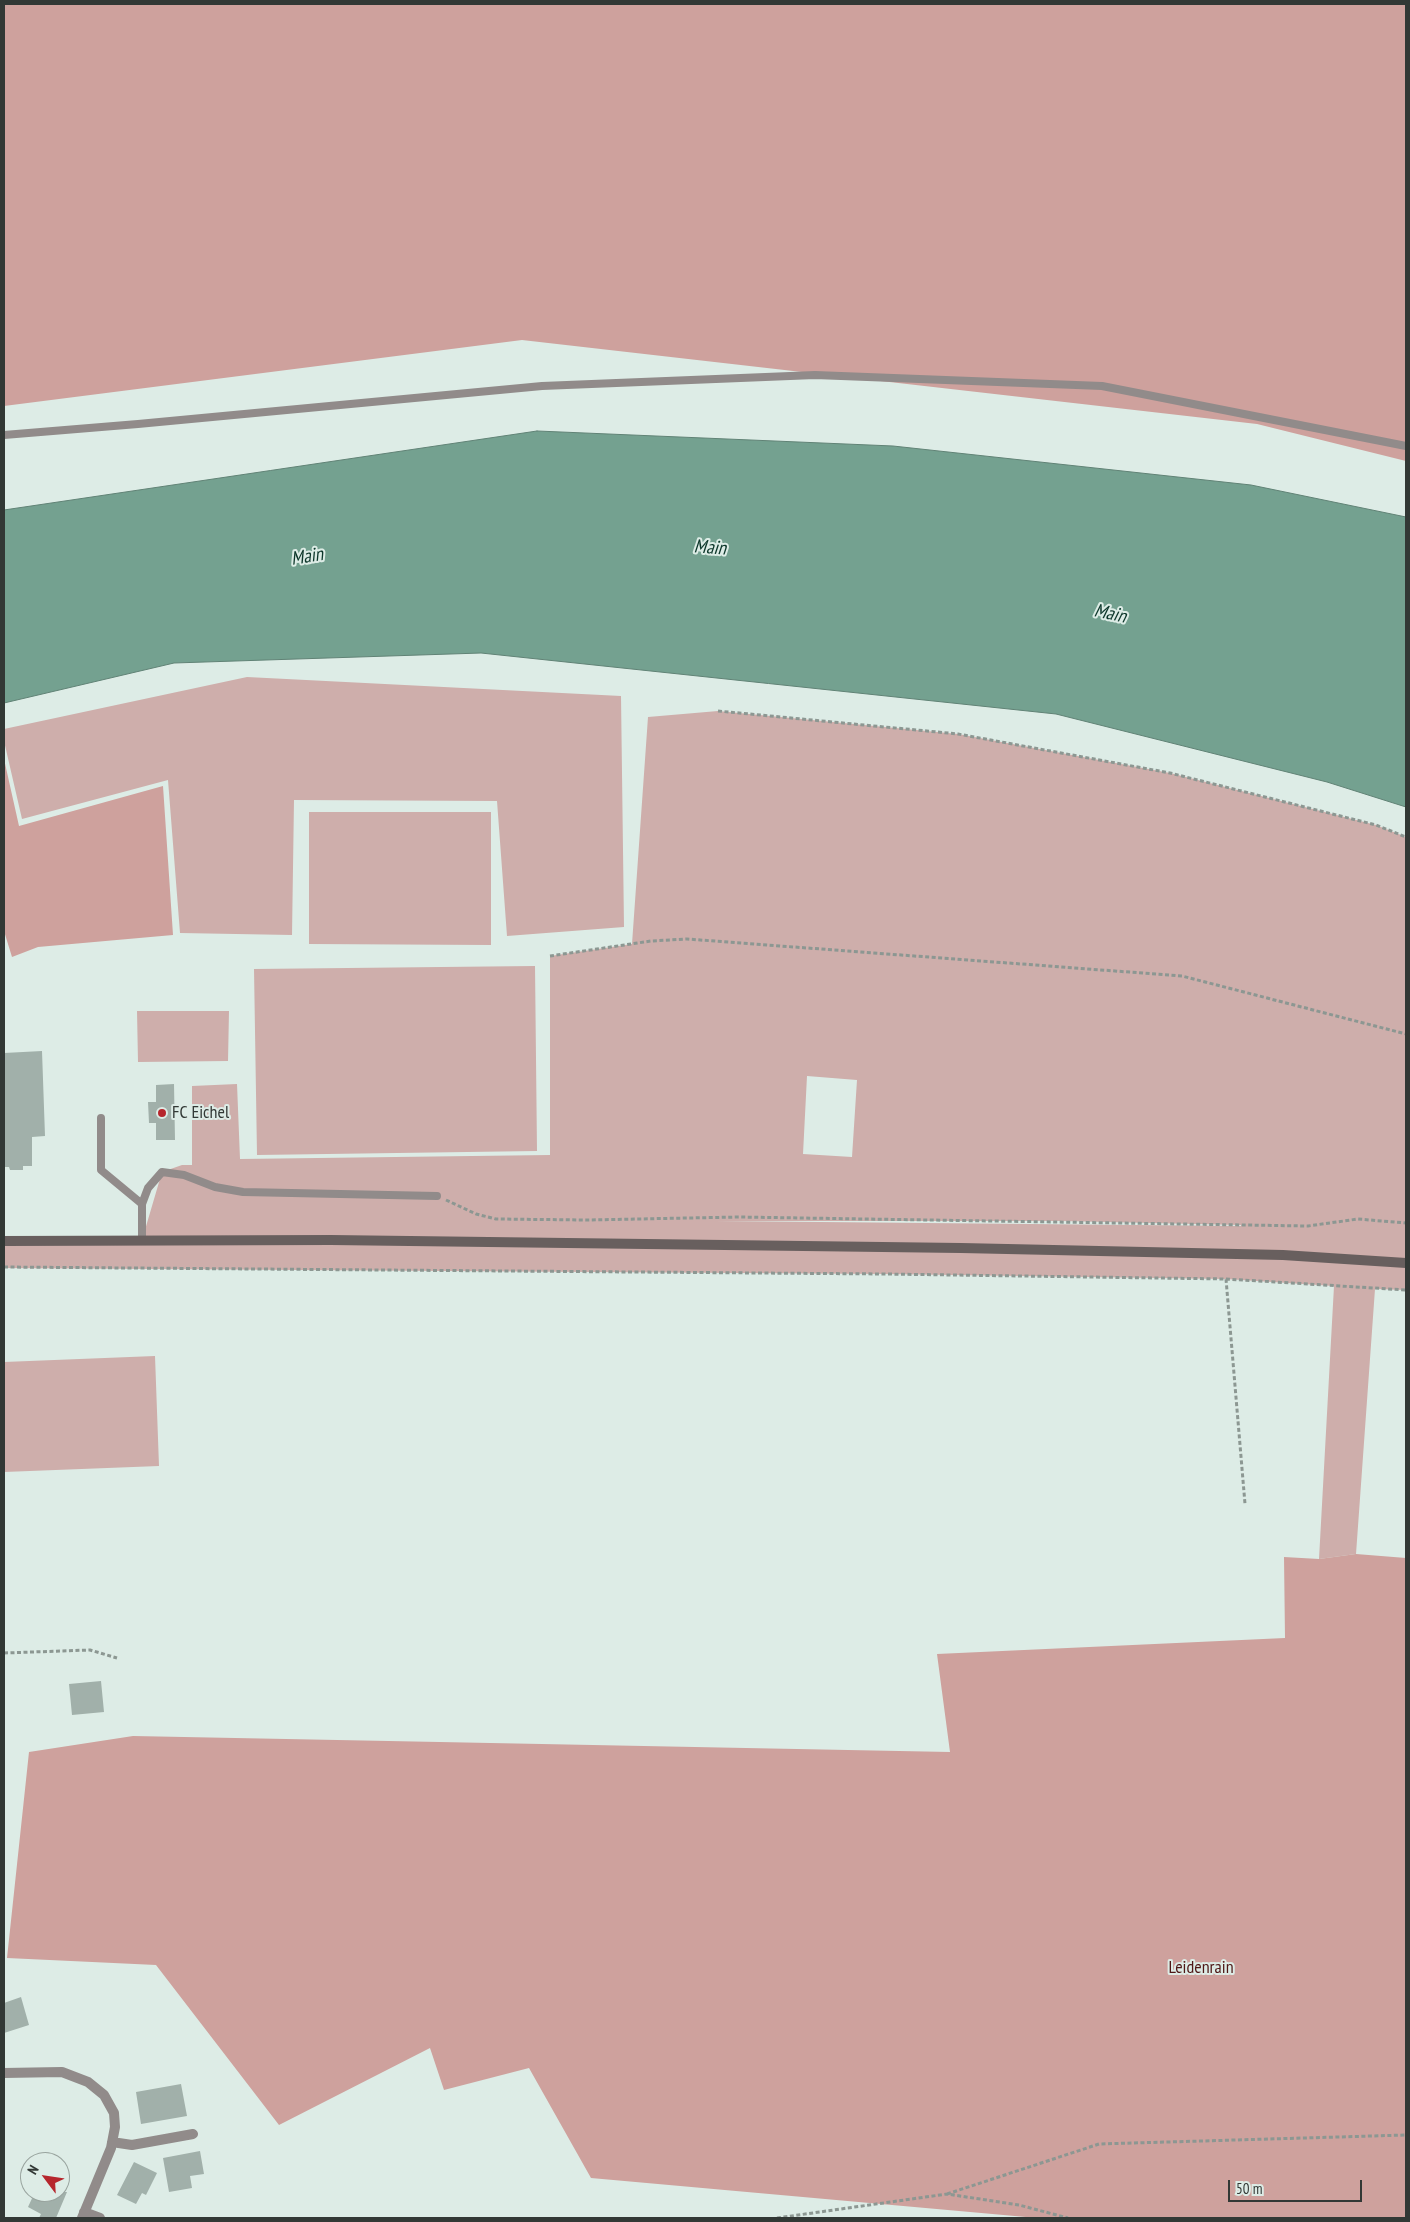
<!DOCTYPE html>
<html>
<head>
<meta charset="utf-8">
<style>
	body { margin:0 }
	#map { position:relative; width:1410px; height:2222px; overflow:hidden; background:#ddece6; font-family:"PT Sans Narrow",sans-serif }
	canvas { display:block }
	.frame { position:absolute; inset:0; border:5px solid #323835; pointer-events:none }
	.north { position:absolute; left:20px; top:2152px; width:50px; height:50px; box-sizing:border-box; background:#ddece6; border:1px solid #99a49f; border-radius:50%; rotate:301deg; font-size:14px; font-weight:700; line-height:20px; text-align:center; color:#323835 }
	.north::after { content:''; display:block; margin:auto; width:18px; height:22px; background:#b6262d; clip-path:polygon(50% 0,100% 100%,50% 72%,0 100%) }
	.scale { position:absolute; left:1228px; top:2180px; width:134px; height:22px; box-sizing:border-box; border:2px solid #323835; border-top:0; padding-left:6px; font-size:15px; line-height:18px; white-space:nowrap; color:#323835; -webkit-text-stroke:4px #ddece6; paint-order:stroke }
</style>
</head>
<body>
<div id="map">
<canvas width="1410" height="2222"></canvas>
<div class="frame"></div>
<div class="north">N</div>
<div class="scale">50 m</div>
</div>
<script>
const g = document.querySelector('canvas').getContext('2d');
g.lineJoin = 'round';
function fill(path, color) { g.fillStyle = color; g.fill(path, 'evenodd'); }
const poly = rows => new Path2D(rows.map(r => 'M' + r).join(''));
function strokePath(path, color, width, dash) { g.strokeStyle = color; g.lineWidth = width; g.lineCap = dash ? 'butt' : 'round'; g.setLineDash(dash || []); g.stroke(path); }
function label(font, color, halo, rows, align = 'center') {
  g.font = font + ' "PT Sans Narrow",sans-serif'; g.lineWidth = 4; g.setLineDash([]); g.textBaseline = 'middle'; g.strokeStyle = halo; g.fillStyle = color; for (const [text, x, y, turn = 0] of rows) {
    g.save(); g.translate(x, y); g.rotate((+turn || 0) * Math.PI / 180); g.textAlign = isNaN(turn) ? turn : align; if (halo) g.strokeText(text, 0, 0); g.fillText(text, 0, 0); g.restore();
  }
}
fill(poly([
	[247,677,621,696,624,927,507,936,497,801,294,800,292,935,180,933,168,780,22,819,4,741,4,729],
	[718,711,958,734,1170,773,1376,825,1406,837,1406,1290,1375,1289,1356,1554,1319,1559,1334,1286,1226,1279,885,1274,4,1268,4,1241,142,1240,162,1172,182,1165,192,1165,192,1086,237,1084,240,1159,550,1155,550,956,632,944,648,717],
	[807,1076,857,1080,852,1157,803,1154],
	[716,1221,1061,1221,1241,1225,1241,1226],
	[309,812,491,812,491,945,309,944],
	[535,966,537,1151,257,1155,254,969],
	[137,1011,229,1011,228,1061,138,1062],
	[155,1356,159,1466,4,1472,4,1362]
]), '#ceaeab');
fill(poly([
	[4,4,1406,4,1406,461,1257,424,522,340,4,406],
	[4,759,19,826,163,786,173,935,38,947,12,957,4,931],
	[1356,1554,1406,1558,1406,2218,1037,2218,591,2178,529,2068,444,2090,430,2048,279,2125,156,1965,7,1958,29,1752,133,1736,950,1752,937,1654,1285,1638,1284,1557,1319,1559]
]), '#cea19d');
const water = poly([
	[537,431,893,446,1251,485,1406,517,1406,807,1327,782,1056,714,481,653,174,663,4,703,4,510,537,431]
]);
fill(water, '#74a190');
strokePath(water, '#608275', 1);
fill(poly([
	[42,1051,45,1136,32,1137,32,1166,23,1166,23,1170,10,1170,9,1167,4,1167,4,1053],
	[174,1084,175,1140,156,1140,156,1123,149,1123,148,1102,156,1102,156,1085],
	[101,1681,104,1712,72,1715,69,1684],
	[21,1997,29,2025,4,2033,4,2003],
	[181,2084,187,2116,141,2124,136,2092],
	[200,2151,204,2174,190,2176,192,2188,169,2192,163,2158],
	[134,2162,157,2173,146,2195,142,2193,136,2204,117,2195],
	[35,2192,67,2192,56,2218,39,2218,41,2214,28,2207]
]), '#a1b0aa');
strokePath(poly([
	[718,711,958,734,1170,773,1376,825,1406,837],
	[550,956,651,941,687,939,1182,976,1406,1034],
	[446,1200,476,1214,496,1219,587,1220,739,1217,1308,1226,1358,1219,1406,1223],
	[4,1267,885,1274,1226,1279,1406,1290],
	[1226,1279,1245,1504],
	[4,1653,90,1650,117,1658],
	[947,2194,1099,2144,1406,2135],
	[777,2218,947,2194,1019,2205,1068,2218]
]), '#8c9792', 3, [4, 2.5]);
strokePath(poly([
	[4,435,138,424,542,386,815,375,1102,386,1406,446],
	[101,1118,101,1170,142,1204],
	[142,1241,142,1204,148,1188,162,1172,184,1175,215,1187,243,1192,437,1196]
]), '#918b8a', 8);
strokePath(poly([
	[4,2073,62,2072,88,2082,104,2095,114,2113,115,2127,111,2148,82,2218],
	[112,2142,132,2145,193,2134],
	[84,2212,100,2218]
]), '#918b8a', 10);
strokePath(poly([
	[4,1241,331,1240,961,1248,1283,1255,1406,1263]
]), '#685f5e', 10);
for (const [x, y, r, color] of [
	[162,1113,5,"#b6262d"]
]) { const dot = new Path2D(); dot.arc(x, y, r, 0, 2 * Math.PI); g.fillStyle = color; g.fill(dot); strokePath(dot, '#ddece6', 2); }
label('18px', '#323835', '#ddece6', [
	["FC Eichel",172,1113]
], 'left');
label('18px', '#4f1716', '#ddece6', [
	["Leidenrain",1201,1968]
]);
label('italic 19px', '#0c362a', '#ddece6', [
	["Main",710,548,4],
	["Main",307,557,-9],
	["Main",1110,614,12]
]);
</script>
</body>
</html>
